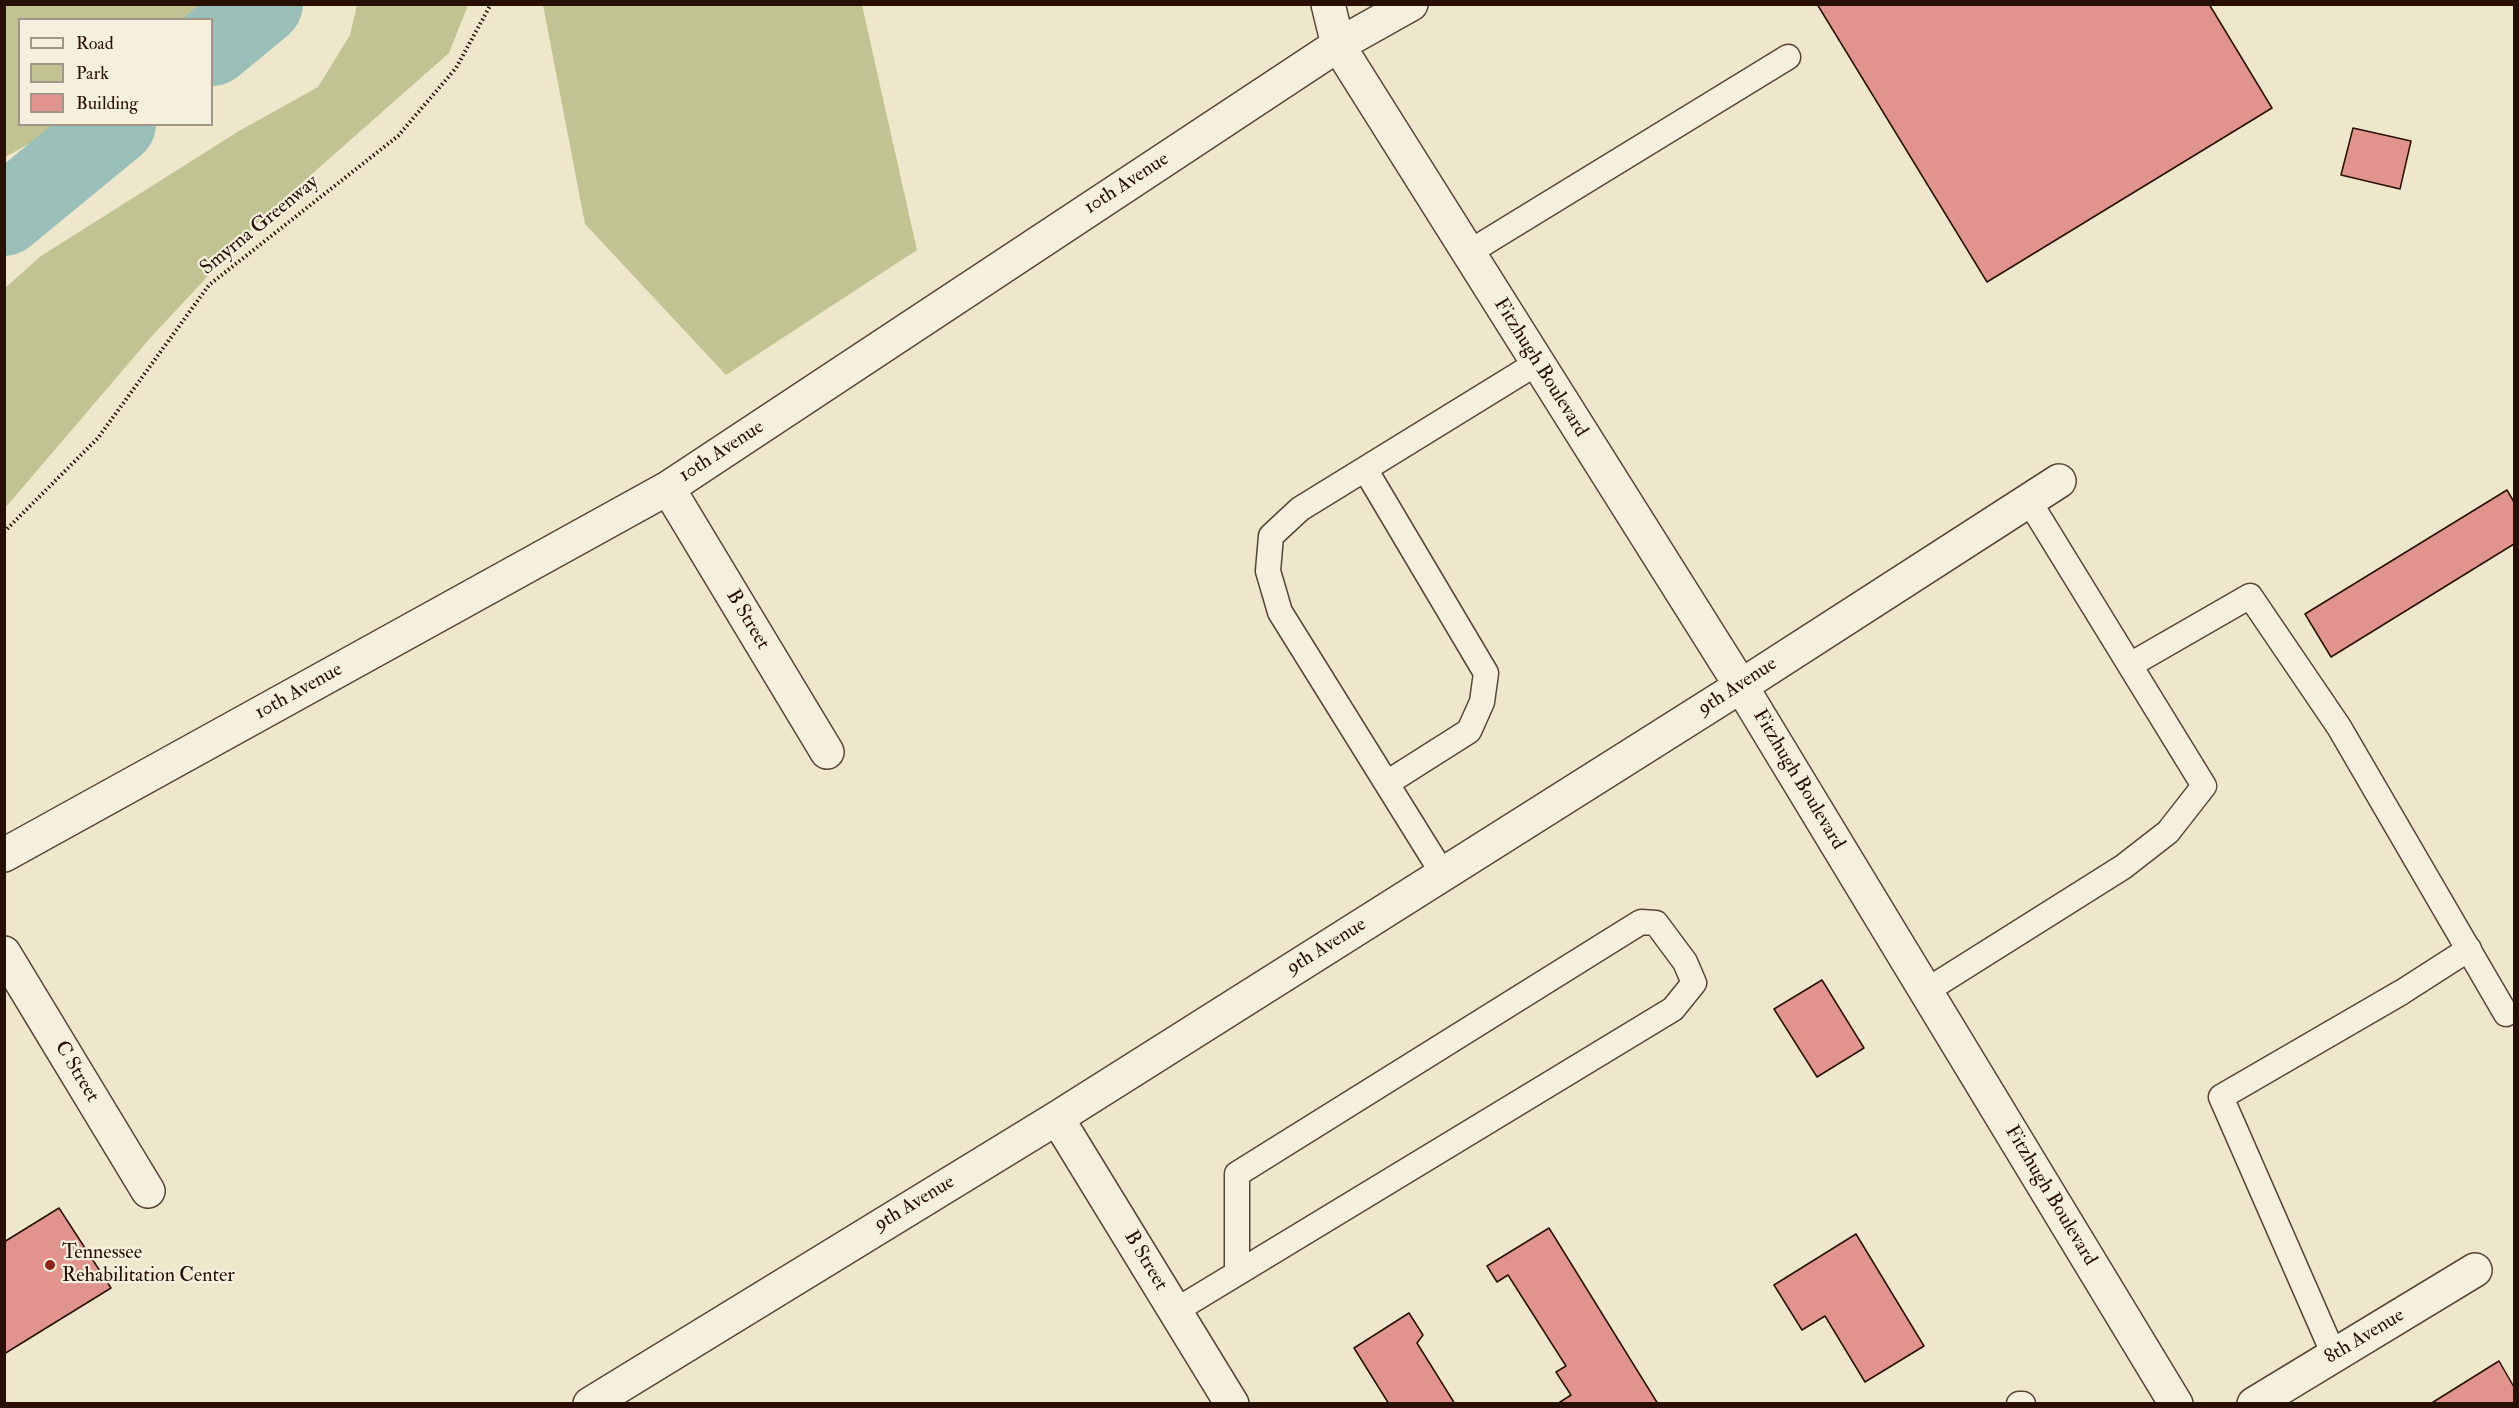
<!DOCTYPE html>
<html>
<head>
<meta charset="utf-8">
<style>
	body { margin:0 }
	#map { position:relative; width:2519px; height:1408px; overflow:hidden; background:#efe7cc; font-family:"IM FELL Double Pica",serif }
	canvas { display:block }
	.frame { position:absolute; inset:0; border:6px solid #270f04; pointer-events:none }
	.legend { position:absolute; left:18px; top:18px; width:195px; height:108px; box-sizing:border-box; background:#f5efde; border:2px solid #a39587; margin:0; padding:8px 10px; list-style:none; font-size:18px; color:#270f04 }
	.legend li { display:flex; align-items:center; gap:12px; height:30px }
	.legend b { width:30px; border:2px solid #a39587 }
</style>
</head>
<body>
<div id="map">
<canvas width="2519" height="1408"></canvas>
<div class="frame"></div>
<ul class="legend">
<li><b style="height:8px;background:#f5efde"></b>Road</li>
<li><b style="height:16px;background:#c1c393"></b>Park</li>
<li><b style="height:16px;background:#e0948d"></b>Building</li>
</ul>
</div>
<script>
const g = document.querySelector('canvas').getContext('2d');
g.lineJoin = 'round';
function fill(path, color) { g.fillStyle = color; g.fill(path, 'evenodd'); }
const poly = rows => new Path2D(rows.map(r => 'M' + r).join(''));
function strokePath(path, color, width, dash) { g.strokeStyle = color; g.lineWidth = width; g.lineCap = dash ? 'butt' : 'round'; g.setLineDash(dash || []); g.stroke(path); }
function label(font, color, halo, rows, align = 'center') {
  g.font = font + ' "IM FELL Double Pica",serif'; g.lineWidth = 4.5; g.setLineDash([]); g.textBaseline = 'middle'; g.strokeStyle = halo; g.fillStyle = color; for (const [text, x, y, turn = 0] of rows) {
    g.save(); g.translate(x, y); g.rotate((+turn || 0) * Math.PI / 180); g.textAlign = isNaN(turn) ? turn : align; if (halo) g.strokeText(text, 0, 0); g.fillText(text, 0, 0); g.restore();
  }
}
fill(poly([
	[5,4,210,4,210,5,193,19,20,20,20,124,64,125,5,157],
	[357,5,468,5,449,53,262,218,152,336,5,508,5,288,41,256,239,131,318,87,350,35],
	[543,5,862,5,917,250,726,375,585,224]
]), '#c1c393');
strokePath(poly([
	[212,46,263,4],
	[4,216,116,124]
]), '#9abfb9', 80);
const building = poly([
	[1817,4,2209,4,2272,108,1987,282,1817,4],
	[2353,128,2411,141,2400,189,2341,175,2353,128],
	[2507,490,2514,502,2514,544,2331,657,2305,614,2507,490],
	[1822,980,1864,1048,1817,1077,1774,1009,1822,980],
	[59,1208,111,1288,4,1354,4,1242,59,1208],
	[1549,1228,1658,1404,1557,1404,1571,1395,1556,1372,1566,1366,1508,1275,1497,1282,1487,1266,1549,1228],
	[1856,1234,1924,1346,1865,1382,1825,1316,1802,1330,1774,1285,1856,1234],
	[1409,1313,1423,1335,1417,1343,1455,1404,1389,1404,1354,1348,1409,1313],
	[2499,1361,2514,1387,2514,1404,2430,1404,2499,1361]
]);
fill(building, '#e0948d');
strokePath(building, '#270f04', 1.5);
const lane = poly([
	[1468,253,1788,57],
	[1365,469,1486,673,1482,702,1469,731,1387,783],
	[2130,665,2250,596,2339,727,2506,1014],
	[1443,874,1280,612,1268,571,1271,536,1300,509,1537,363],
	[1926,991,2123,867,2168,832,2204,786,2029,501],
	[1175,1311,1673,1009,1694,983,1685,962,1656,923,1641,922,1628,930,1237,1174,1237,1273],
	[2334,1355,2221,1097,2402,992,2469,949],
	[2019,1404,2023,1404]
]);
const street = poly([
	[1328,4,1338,45,1741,686,2176,1404],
	[668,488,827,752],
	[4,855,668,488,1338,45,1411,4],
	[4,953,148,1191],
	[1057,1118,1232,1404],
	[590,1404,1057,1118,1741,686,2059,481],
	[2254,1404,2475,1270]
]);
strokePath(lane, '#594536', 27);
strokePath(street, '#594536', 36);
strokePath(poly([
	[4,532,98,438,209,285,398,136,456,68,491,4]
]), '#270f04', 4, [1.5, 3]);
strokePath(lane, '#f5efde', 24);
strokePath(street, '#f5efde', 33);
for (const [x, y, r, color] of [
	[50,1265,6,"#8f2418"]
]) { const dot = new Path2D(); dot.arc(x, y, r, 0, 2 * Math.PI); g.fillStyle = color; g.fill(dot); strokePath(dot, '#f5efde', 2); }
label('20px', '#270f04', '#f5efde', [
	["10th Avenue",1127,184,-33],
	["Smyrna Greenway",260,226,-39],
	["Fitzhugh Boulevard",1540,368,58],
	["10th Avenue",722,452,-33],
	["B Street",747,620,59],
	["9th Avenue",1738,687,-33],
	["10th Avenue",299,692,-29],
	["Fitzhugh Boulevard",1798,780,59],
	["9th Avenue",1327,947,-32],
	["C Street",76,1072,59],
	["Fitzhugh Boulevard",2050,1196,59],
	["9th Avenue",915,1204,-31],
	["B Street",1145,1261,59],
	["8th Avenue",2365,1337,-31]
]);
label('20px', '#270f04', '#f5efde', [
	["Tennessee",62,1254],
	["Rehabilitation Center",62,1277]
], 'left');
</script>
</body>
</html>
